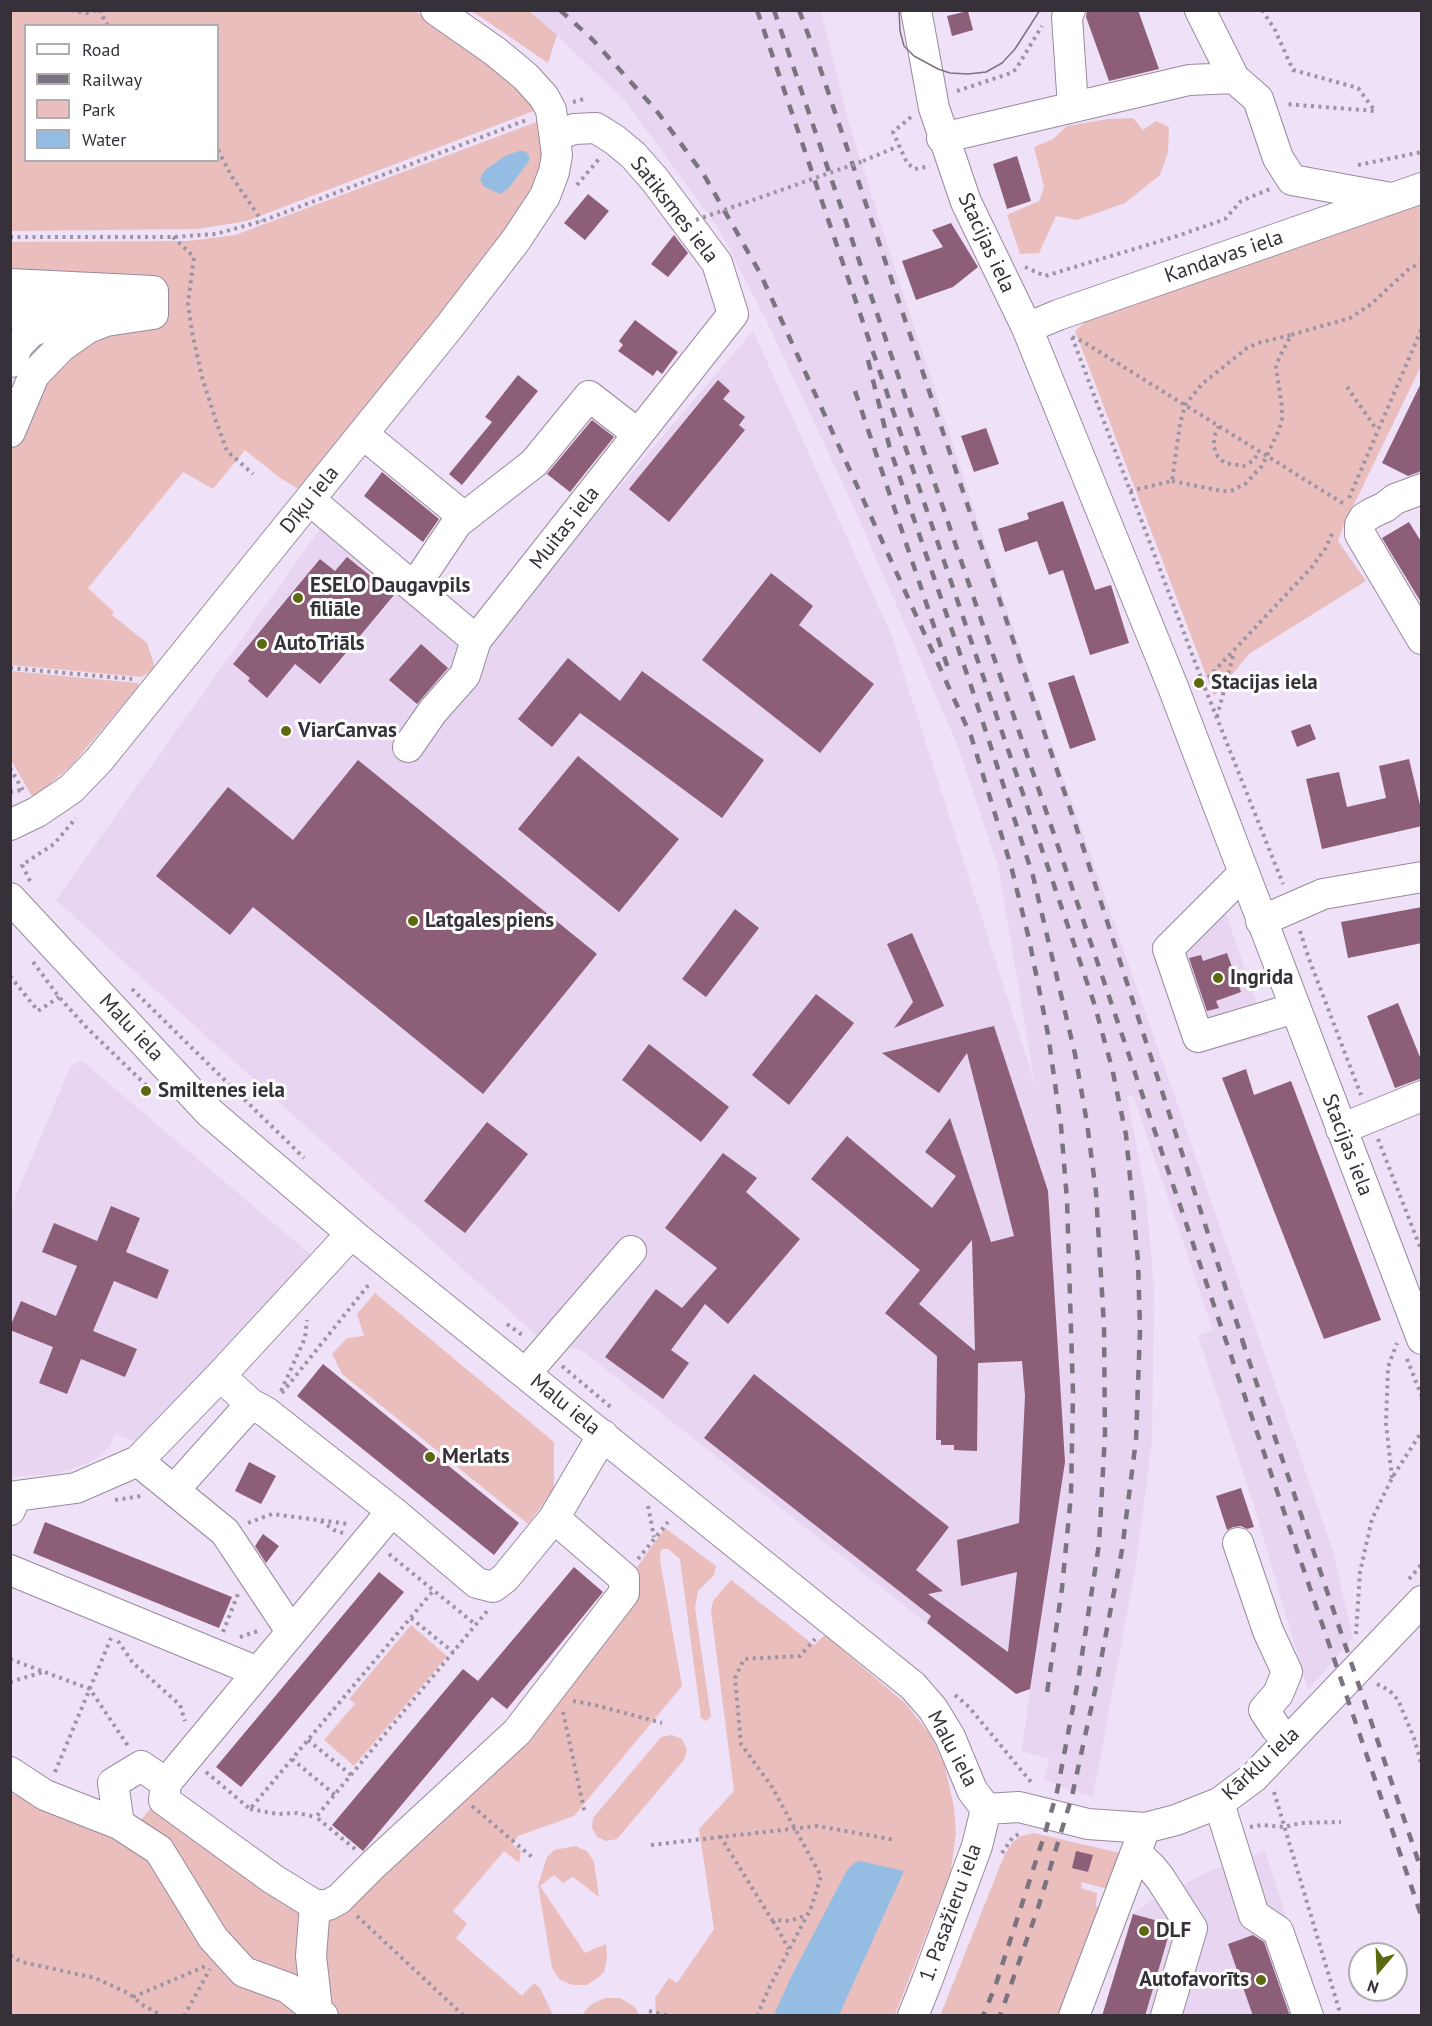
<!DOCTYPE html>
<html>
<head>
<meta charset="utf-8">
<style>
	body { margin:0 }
	#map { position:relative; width:1432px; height:2026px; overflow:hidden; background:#efe1f7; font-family:"PT Sans",sans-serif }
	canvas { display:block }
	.frame { position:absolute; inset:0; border:12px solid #363139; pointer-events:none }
	.legend { position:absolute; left:24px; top:24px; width:195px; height:138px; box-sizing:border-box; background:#fff; border:2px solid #afadb0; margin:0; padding:8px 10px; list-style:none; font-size:18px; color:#363139 }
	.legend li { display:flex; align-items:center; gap:12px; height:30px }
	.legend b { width:30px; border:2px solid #afadb0 }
	.north { position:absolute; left:1348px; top:1942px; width:60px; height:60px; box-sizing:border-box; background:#fff; border:2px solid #afadb0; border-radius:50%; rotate:199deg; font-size:16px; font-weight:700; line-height:24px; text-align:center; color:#363139 }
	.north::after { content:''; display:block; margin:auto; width:21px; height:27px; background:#5c6910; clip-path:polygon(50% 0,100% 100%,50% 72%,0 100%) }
</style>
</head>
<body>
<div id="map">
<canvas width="1432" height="2026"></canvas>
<div class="frame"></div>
<ul class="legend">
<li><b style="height:8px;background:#fff"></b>Road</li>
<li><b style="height:8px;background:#7b7380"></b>Railway</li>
<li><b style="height:16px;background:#ebbebe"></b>Park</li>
<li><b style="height:16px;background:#95bde4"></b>Water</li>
</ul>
<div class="north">N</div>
</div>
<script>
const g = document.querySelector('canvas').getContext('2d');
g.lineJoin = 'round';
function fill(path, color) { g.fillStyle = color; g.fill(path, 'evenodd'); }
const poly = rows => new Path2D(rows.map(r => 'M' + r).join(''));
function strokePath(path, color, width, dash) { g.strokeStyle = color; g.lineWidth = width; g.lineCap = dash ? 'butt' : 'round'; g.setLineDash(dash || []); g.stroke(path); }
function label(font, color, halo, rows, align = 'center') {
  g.font = font + ' "PT Sans",sans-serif'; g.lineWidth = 6; g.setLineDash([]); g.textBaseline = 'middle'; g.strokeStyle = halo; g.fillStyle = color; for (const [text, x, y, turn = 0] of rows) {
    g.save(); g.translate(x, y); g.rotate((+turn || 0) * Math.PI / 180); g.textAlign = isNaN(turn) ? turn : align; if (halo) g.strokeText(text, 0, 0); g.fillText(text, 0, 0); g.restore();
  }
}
fill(poly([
	[529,11,821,11,848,120,894,266,1042,716,1333,1551,1353,1638,1308,1690,1254,1506,1198,1336,1213,1330,1133,1095,1127,1096,1146,1196,1154,1289,1152,1440,1136,1565,1093,1796,1073,1791,1044,1780,1049,1759,1022,1751,1030,1689,1016,1694,583,1351,537,1336,56,900,320,529,489,639,753,331,891,634,1035,1084,998,866,958,746,852,503,768,324,719,229,626,102,557,35],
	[1214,880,1268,1035,1195,1055,1157,943],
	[82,1061,311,1255,306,1268,135,1441,115,1434,110,1446,98,1458,77,1467,55,1474,16,1476,10,1474,10,1210,71,1065],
	[1265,1851,1318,2015,1102,2016,1133,1914,1153,1900,1210,1871]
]), '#e7d5f1');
fill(poly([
	[10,11,415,11,517,83,536,110,247,221,198,229,11,231],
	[26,26,218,26,218,160,26,160],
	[472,11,529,11,557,35,548,63],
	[1133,118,1143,130,1156,121,1169,127,1168,152,1160,175,1125,203,1077,220,1056,216,1039,253,1020,254,1007,215,1039,201,1044,187,1034,147,1053,139,1067,126,1108,119],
	[539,121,544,139,537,192,304,490,297,488,280,478,245,450,213,489,183,472,88,588,114,612,112,615,147,643,154,664,153,670,141,677,11,665,10,453,37,389,62,359,11,271,10,242,189,241,235,235],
	[1421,197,1421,366,1344,525,1338,541,1366,581,1249,654,1214,696,1075,331,1085,322,1099,312],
	[11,671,138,683,138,687,71,766,33,798,11,760],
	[375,1293,554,1442,554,1489,528,1524,342,1374,332,1354,347,1338,364,1336,357,1314],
	[665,1528,716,1566,714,1575,698,1591,695,1608,711,1717,706,1721,701,1718,680,1559,668,1549,661,1549,660,1560,682,1686,574,1816,518,1836,512,1844,521,1851,519,1863,504,1851,453,1911,467,1924,456,1938,522,1996,534,1983,540,1988,553,2015,11,2015,10,1793,128,1836,154,1804,310,1914,525,1738,632,1574],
	[731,1580,814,1645,825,1635,906,1704,931,1736,945,1767,954,1807,956,1833,951,1871,895,2015,656,2015,655,1998,669,1978,677,1983,714,1929,699,1829,734,1791,711,1611,713,1601],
	[411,1625,447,1656,354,1766,324,1740,355,1704,349,1699],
	[672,1735,682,1739,687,1749,684,1760,617,1839,606,1841,597,1837,592,1828,593,1818,661,1737],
	[1034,1833,1120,1853,1107,1889,1082,1882,1081,1888,1097,1893,1096,1907,1101,1909,1061,2015,940,2016,1004,1856,1013,1842,1021,1836],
	[575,1846,587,1851,594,1862,599,1897,573,1877,563,1883,554,1875,540,1886,585,1953,606,1944,607,1958,604,1972,596,1979,587,1985,573,1985,560,1980,552,1968,538,1885,547,1857,554,1850],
	[605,1998,620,1998,635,2007,639,2015,582,2015,590,2005]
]), '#ebbebe');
fill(poly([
	[519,151,525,151,529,155,529,161,509,188,500,194,483,186,480,179,485,170,505,156],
	[860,1861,904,1871,839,2015,774,2015,790,1979,847,1870,854,1863]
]), '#95bde4');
fill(poly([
	[1087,10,1138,10,1159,69,1109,81,1086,17],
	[968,11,973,30,952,36,947,16],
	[1017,156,1031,201,1007,209,993,164],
	[588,194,609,211,585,240,564,223],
	[951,223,978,267,953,287,916,300,902,261,943,247,932,230],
	[674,235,688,253,668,277,651,264],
	[635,320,678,352,662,374,657,370,653,376,618,351,623,345,619,341],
	[518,375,538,391,462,485,449,474,492,422,485,417],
	[718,380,730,391,723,399,745,417,739,425,745,430,669,522,629,489],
	[1422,381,1422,468,1419,472,1408,476,1382,463],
	[592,420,614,437,570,492,547,474],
	[986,428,999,464,974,472,961,436],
	[382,472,439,519,423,542,364,496],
	[1063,501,1095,590,1111,585,1129,643,1090,655,1063,570,1049,575,1037,541,1005,552,998,529,1029,519,1027,513],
	[1409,522,1422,543,1422,604,1382,538],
	[347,557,394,595,320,684,295,664,267,698,248,681,250,678,233,664,320,559,335,571],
	[771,573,813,606,799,625,874,684,820,753,702,660],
	[421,644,448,668,417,704,389,680],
	[568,658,620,701,642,671,764,760,722,818,580,713,552,747,518,719],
	[1074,675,1096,740,1070,749,1048,683],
	[1310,724,1316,739,1297,747,1291,731],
	[578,756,679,839,619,912,518,829],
	[1409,759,1422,813,1422,826,1322,849,1306,779,1339,772,1347,807,1386,798,1379,766],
	[358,760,597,954,483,1094,253,907,230,935,156,876,228,787,293,840],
	[1422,907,1422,943,1348,958,1341,922],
	[735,909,759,928,706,997,682,979],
	[912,933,944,1006,894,1028,913,1002,887,944],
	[1227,953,1241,992,1216,1001,1219,1008,1207,1011,1189,958,1201,955,1203,961],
	[816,994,854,1023,789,1105,752,1075],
	[1398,1003,1422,1062,1422,1078,1395,1088,1367,1016],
	[994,1026,1048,1191,1065,1462,1030,1689,1016,1694,927,1623,931,1616,704,1438,754,1374,949,1527,916,1570,943,1591,928,1594,1008,1652,1017,1572,961,1586,957,1540,1019,1523,1025,1396,1022,1361,978,1363,977,1451,954,1450,954,1445,941,1445,941,1440,936,1440,937,1356,885,1313,920,1270,811,1179,847,1136,932,1208,956,1176,925,1152,950,1118,991,1242,1014,1236,967,1053,939,1093,882,1053],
	[972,1240,975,1351,919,1304],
	[649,1044,729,1107,701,1142,622,1080],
	[1246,1069,1254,1095,1291,1081,1381,1320,1324,1339,1222,1078],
	[487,1122,528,1154,465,1233,424,1201],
	[723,1153,757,1178,746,1192,800,1239,728,1324,705,1304,671,1350,689,1363,663,1399,605,1357,656,1289,682,1308,717,1268,665,1228],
	[111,1206,140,1218,126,1252,169,1270,157,1299,114,1281,93,1331,137,1349,125,1377,81,1359,67,1394,39,1383,53,1347,10,1330,10,1327,21,1301,56,1316,77,1266,42,1252,54,1223,97,1241],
	[323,1364,519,1523,494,1555,297,1396],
	[249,1462,276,1476,261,1504,235,1491],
	[1241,1488,1254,1527,1247,1529,1241,1526,1233,1527,1227,1530,1216,1496],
	[45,1522,232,1597,219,1628,33,1553],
	[263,1534,279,1546,266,1563,255,1546],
	[574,1567,603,1592,507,1709,492,1697,363,1851,332,1825,463,1669,478,1681],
	[379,1572,404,1592,241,1787,216,1767],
	[1076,1851,1093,1855,1088,1872,1072,1868],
	[1133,1914,1169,1924,1171,1927,1145,2016,1102,2016],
	[1253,1935,1264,1942,1290,2016,1253,2016,1228,1944]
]), '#8d5e77');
const minor = poly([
	[916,10,934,108,966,202,1027,328,1173,687,1422,1339],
	[1070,10,1067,17,1073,107],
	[1200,10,1234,78],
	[942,138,1189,80,1234,78,1258,99,1278,158,1292,180,1391,198],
	[10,284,153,291,153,314,106,321,88,328,61,347,34,375,10,432],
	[10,314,69,299],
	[1027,328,1058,315,1422,188],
	[11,362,18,345,31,332,64,317,110,308],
	[363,434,464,517],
	[1422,489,1395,499,1385,507,1372,513,1364,518,1360,525,1360,534,1422,639],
	[310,500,476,640],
	[414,587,457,523,534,463,589,396,638,434],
	[408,747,433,711,465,675,476,640,733,314,717,263,655,180,633,155,615,140,596,128,574,129,555,136],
	[10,825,37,812,71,789,99,760,449,327,516,240,545,196,554,172,557,155,551,110,544,97,526,77,496,52,436,10],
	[1243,874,1168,949,1198,1037,1295,1008],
	[10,898,209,1112,358,1239,913,1686,933,1709,950,1737,972,1790,986,1809,1019,1807,1088,1824,1145,1828,1176,1820,1219,1803,1254,1777,1422,1601],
	[1261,921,1323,894,1422,877],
	[1341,1129,1422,1096],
	[526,1373,631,1251],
	[220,1376,251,1404,266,1412,392,1511,477,1583,493,1587,505,1578,554,1518,603,1435],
	[138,1461,225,1532,291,1631],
	[174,1490,251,1404],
	[10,1510,16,1496,76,1488,138,1461,220,1376,351,1234],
	[392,1511,166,1783,164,1800,273,1879,315,1905,328,1905,339,1899,374,1864,517,1732,624,1593,624,1578,554,1518],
	[1238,1543,1268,1631,1287,1672,1278,1694,1264,1710,1276,1728,1288,1741],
	[10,1570,258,1672],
	[10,1772,45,1795,119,1824,159,1850,213,1938,244,1972,288,1988,323,2016],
	[1219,1803,1254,1915,1278,1931,1308,2016],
	[119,1824,113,1783,141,1766,166,1783],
	[1136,1853,1151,1867,1160,1878,1192,1928,1166,2016],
	[315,1905,311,1956,317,2009],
	[913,2016,927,1981,977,1846,986,1809],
	[1074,2016,1145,1828]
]);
strokePath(minor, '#978a9e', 32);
strokePath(poly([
	[71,10,86,13,97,10],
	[99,10,108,26],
	[1262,10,1275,30,1293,70,1358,88,1375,111,1285,104],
	[957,91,1011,73,1016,69,1042,26],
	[573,102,584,99],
	[911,117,893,132,907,163,915,169,930,166],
	[218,150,232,177,262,221],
	[863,161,899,146],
	[1358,165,1422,152],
	[577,185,599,159],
	[10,237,173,237,216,234,262,221,529,119],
	[173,237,194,257,188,303,192,332,202,377,216,421,227,451,253,474],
	[1025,267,1045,276,1177,236,1225,219,1241,201,1270,189],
	[1072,337,1203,683,1283,884],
	[1072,337,1082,341,1344,504],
	[1347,387,1377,430],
	[1219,426,1214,437,1214,447,1218,457,1225,463,1244,466,1254,460,1259,451],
	[1172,481,1222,491,1231,491,1245,484,1262,466,1279,430,1282,418,1282,407,1276,367,1279,358,1291,335,1350,318,1370,305,1410,268,1422,263],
	[1130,491,1172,481,1180,424,1185,405,1202,384,1247,348,1258,343,1291,335],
	[1349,498,1422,328],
	[10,668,132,679],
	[1203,683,1311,568,1325,549,1334,530],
	[1217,717,1234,652],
	[10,768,24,792],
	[10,792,22,790],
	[30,881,22,865,54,844,76,818],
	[1300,931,1309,959,1361,1095],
	[33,962,59,997,86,1027,150,1089],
	[10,976,38,1011,59,997],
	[132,989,304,1158],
	[1378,1139,1422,1252],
	[507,1324,525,1337],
	[1407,1359,1422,1397],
	[562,1366,613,1409],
	[281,1391,305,1338,307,1320],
	[282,1393,370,1283],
	[1392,1478,1386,1423,1388,1367,1397,1343],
	[115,1500,141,1496],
	[648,1506,654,1537],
	[321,1521,334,1530,343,1533],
	[248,1523,272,1514,349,1524],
	[389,1554,476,1625],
	[638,1559,668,1522],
	[1409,1579,1422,1564],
	[411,1618,453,1652],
	[223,1632,238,1594],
	[1356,1634,1360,1572,1372,1519,1392,1478,1422,1431],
	[240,1637,258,1631],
	[118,1641,133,1663,180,1705,185,1721],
	[10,1659,90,1689,128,1746],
	[10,1682,43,1672],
	[1377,1684,1389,1690,1398,1700,1414,1738,1422,1766],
	[955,1695,969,1707,1031,1782,1034,1783],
	[573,1701,595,1705,662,1723],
	[563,1712,585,1814],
	[308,1740,351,1775],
	[292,1759,335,1795],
	[55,1772,111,1638],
	[206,1772,250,1809,433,1591],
	[1274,1792,1341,2016],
	[472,1806,533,1858],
	[250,1809,278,1814,297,1813,316,1817],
	[1250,1827,1262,1825,1284,1827,1301,1823,1341,1822],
	[720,1836,772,1920,789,1921,807,1915],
	[651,1845,817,1826,896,1840],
	[355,1849,316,1817,488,1610],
	[1002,1853,1013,1837,1021,1833],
	[357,1916,464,2016],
	[773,1921,789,1949],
	[10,1956,22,1962,95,1978,128,1993,144,2006,163,2016],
	[133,1997,206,1966],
	[649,2011,669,2016],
	[184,2016,210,1969],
	[757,2016,770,1986,811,1908,821,1876,772,1787,741,1744,735,1678,744,1659,800,1656,815,1639]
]), '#9d93a2', 4, [3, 4.5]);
strokePath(minor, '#fff', 30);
strokePath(poly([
	[899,10,900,31,904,46,914,56,938,69,950,73,968,74,986,72,1002,63,1015,49,1040,10]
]), '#7b7380', 1.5);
strokePath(poly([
	[560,10,592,39,656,110,704,175,760,273,971,736,1011,866,1029,939,1048,1034,1061,1126,1067,1200,1073,1393,1071,1495,1062,1588,1046,1700],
	[757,10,1094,1003,1112,1068,1126,1135,1138,1261,1140,1329,1136,1440,1122,1550,1096,1686,1072,1796,1039,1905,1000,2016],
	[774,10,1422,1918],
	[799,10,814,50,1085,853,1245,1348],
	[868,360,890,449,971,686,1033,876,1075,1054,1087,1123,1096,1192,1104,1326,1105,1434,1099,1544,1078,1681,1057,1792,1045,1833,996,1984,983,2016],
	[855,391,949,671],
	[1242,1340,1422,1872]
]), '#7b7380', 4.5, [10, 10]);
strokePath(poly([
	[696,220,863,161]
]), '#9d93a2', 4, [3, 4.5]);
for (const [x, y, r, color] of [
	[298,598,6,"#5c6910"],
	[262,644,6,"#5c6910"],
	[1199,683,6,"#5c6910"],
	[286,731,6,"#5c6910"],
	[413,921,6,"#5c6910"],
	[1218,978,6,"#5c6910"],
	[146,1091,6,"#5c6910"],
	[430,1457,6,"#5c6910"],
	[1144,1931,6,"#5c6910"],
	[1261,1980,6,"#5c6910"]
]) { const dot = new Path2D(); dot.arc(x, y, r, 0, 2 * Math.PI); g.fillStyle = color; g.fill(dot); strokePath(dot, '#fff', 2); }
label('21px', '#363139', '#fff', [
	["Satiksmes iela",674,210,52],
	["Stacijas iela",986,243,65],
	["Kandavas iela",1224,257,-19],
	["Dīķu iela",310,500,-51],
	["Muitas iela",565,528,-52],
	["Malu iela",131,1028,47],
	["Stacijas iela",1347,1145,69],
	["Malu iela",565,1405,39],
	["Malu iela",952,1749,62],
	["Kārklu iela",1261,1764,-43],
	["1. Pasažieru iela",951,1913,-70]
]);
label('bold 21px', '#363139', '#fff', [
	["ESELO Daugavpils",310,586],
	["filiāle",310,610],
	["AutoTriāls",274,644],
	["Stacijas iela",1211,683],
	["ViarCanvas",298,731],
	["Latgales piens",425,921],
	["Ingrida",1230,978],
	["Smiltenes iela",158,1091],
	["Merlats",442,1457],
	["DLF",1156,1931],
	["Autofavorīts",1249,1980,"right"]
], 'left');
</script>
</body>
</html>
